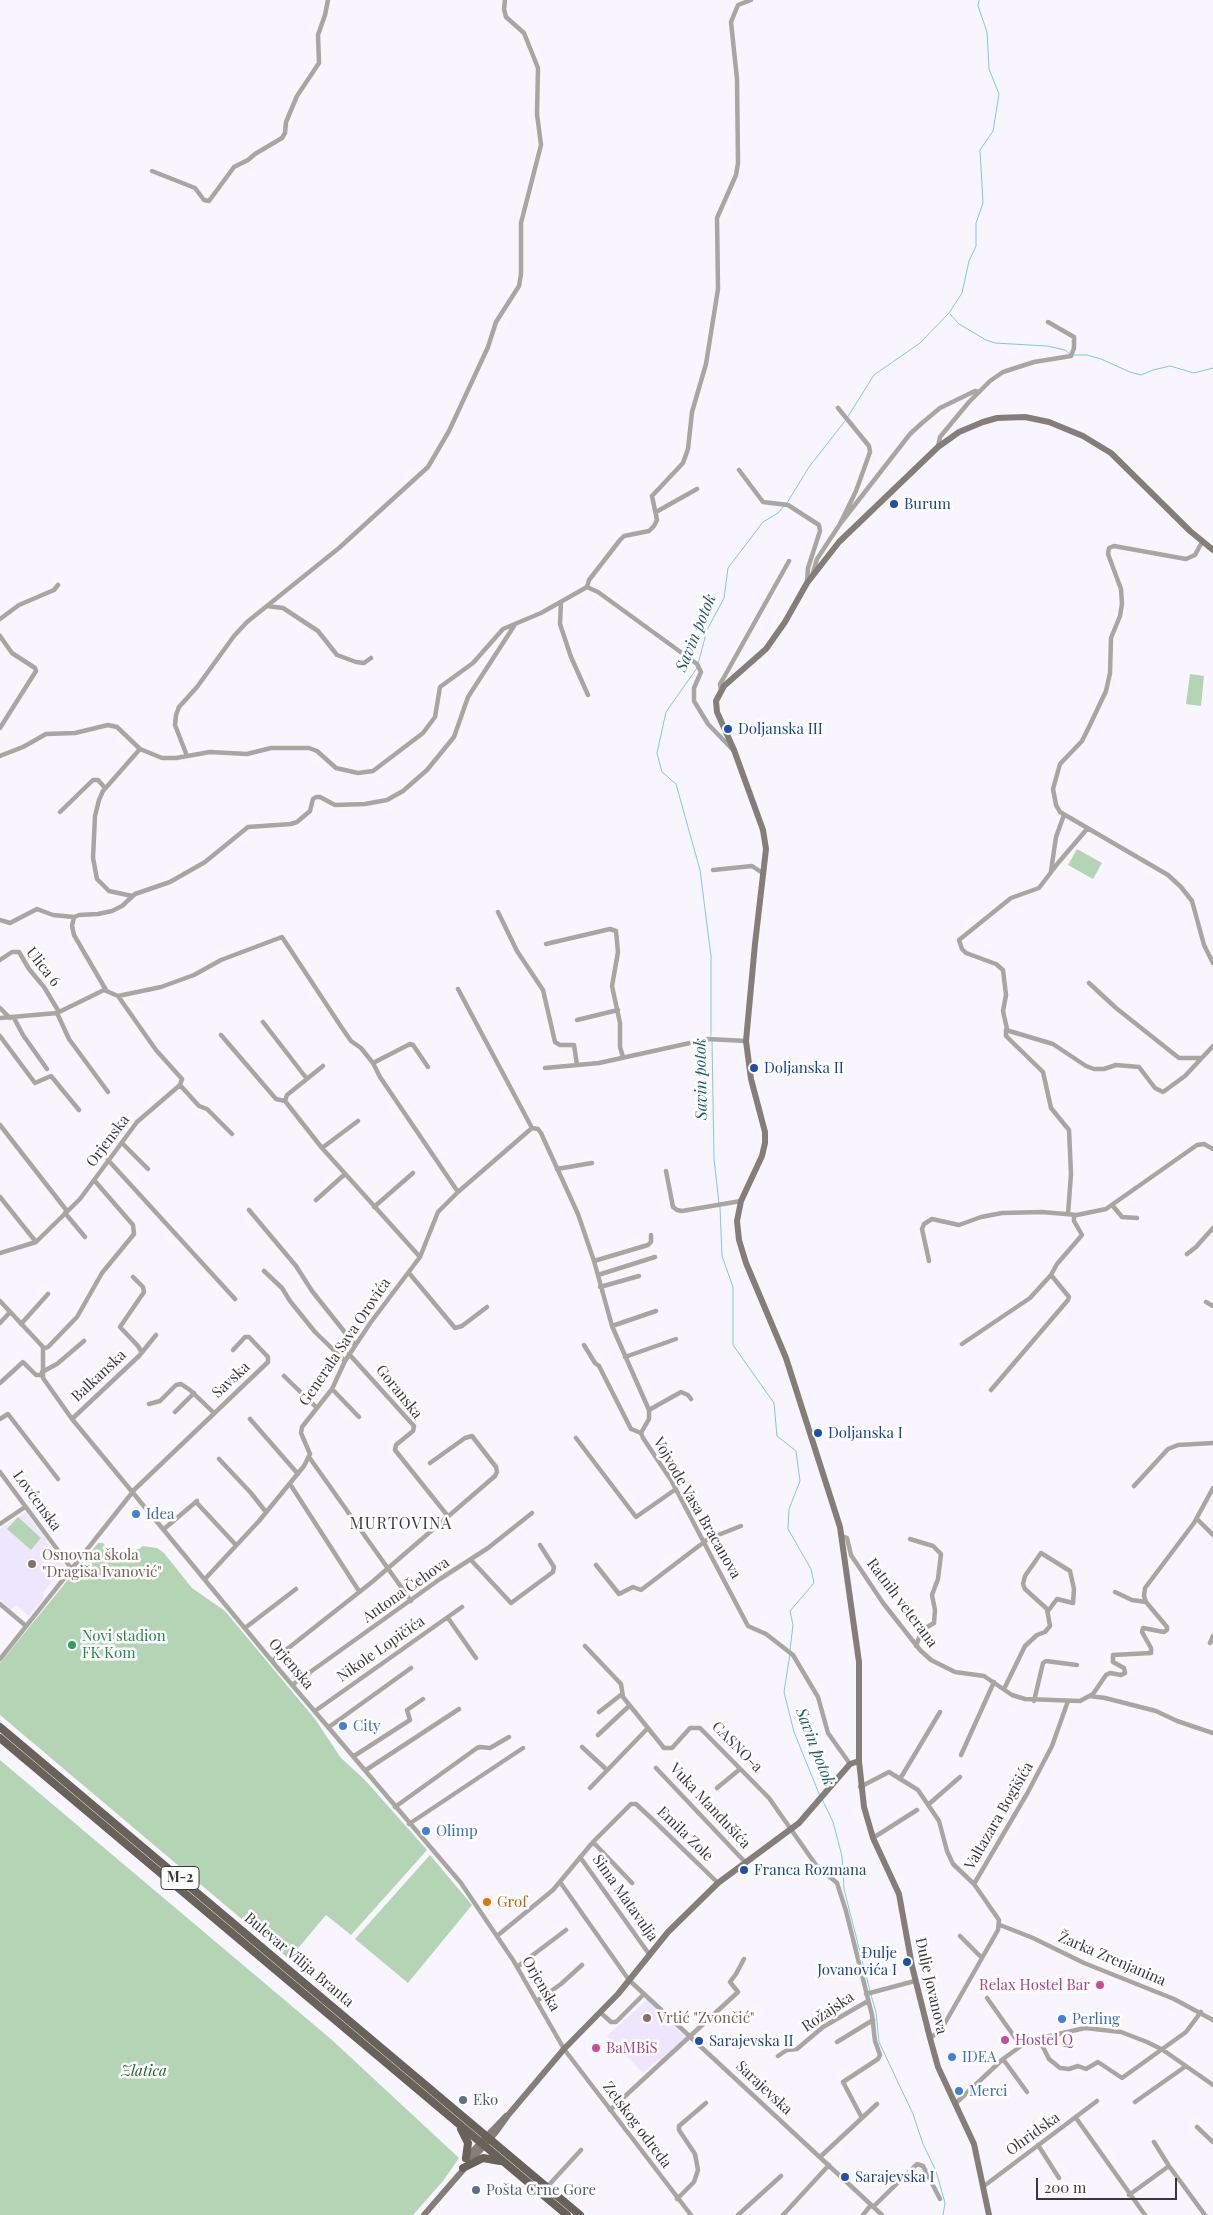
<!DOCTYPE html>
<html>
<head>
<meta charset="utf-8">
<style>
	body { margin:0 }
	#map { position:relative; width:1213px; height:2215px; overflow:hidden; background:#f8f5fe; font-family:"Playfair Display",serif }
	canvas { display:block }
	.scale { position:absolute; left:1036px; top:2178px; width:141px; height:22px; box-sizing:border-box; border:2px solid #39373c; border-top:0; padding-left:6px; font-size:15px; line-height:18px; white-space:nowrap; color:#39373c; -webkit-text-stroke:4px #fff; paint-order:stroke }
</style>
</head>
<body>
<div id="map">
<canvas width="1213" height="2215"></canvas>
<div class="scale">200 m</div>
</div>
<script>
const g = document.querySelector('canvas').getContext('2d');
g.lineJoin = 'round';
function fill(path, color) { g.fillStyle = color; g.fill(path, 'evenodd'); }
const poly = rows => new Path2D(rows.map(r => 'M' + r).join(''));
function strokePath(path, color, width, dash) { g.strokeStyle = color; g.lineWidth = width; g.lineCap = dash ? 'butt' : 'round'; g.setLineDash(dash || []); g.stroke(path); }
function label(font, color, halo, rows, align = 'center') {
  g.font = font + ' "Playfair Display",serif'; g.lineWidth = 5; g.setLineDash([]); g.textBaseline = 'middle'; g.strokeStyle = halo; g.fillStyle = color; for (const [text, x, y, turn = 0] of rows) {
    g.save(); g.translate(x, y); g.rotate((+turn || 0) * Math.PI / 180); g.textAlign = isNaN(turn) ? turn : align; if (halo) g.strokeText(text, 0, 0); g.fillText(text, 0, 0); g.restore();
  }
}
fill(poly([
	[23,1513,27,1514,47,1541,46,1542,52,1548,51,1553,57,1562,63,1563,66,1568,63,1574,58,1574,43,1593,44,1598,29,1616,16,1605,11,1610,0,1599,0,1529],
	[648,1999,687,2039,662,2062,659,2059,643,2073,607,2036]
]), '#eee6fc');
fill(poly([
	[1190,674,1204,676,1201,706,1186,704],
	[1077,849,1102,863,1093,879,1068,865],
	[18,1517,41,1538,31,1550,7,1529],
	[98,1543,103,1543,114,1554,139,1549,143,1546,157,1548,164,1553,192,1588,225,1611,315,1719,341,1758,364,1779,427,1850,351,1935,326,1915,289,1959,0,1715,0,1663],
	[0,1760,332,2040,459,2158,443,2181,413,2215,0,2215],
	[430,1855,472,1905,408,1983,355,1939]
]), '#b3d5b4');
strokePath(poly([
	[950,314,959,324,986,340,995,343,1047,346,1065,350,1070,354],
	[1074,355,1087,355,1101,359,1130,372,1141,375,1153,370,1170,366,1194,373,1213,368],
	[847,418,874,375,920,343,949,313,962,293,969,261,976,246,976,223,983,203,980,150,993,131,999,94,989,69,987,32,978,6,979,0],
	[787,503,809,467,845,421],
	[698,664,707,630,724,598,728,568,763,522,778,513,784,506],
	[697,668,666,712,657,753,662,772,676,784,700,870,711,956,711,1036],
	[712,1040,714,1159,719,1203],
	[720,1207,722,1256,733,1287,733,1345,774,1403,777,1436,796,1451,800,1481,789,1509,788,1529,811,1569,814,1583,790,1611,793,1625,790,1650],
	[790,1654,784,1692,794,1732,820,1796],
	[822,1799,833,1822,842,1856,844,1889,870,1991],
	[871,1995,876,2012,879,2042,913,2114,923,2144,936,2171,945,2203,943,2215]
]), '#7ec8de', 1);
strokePath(poly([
	[152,171,195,188,204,200,209,201,234,167,248,160,255,154,282,138,285,133,286,122,297,96,319,63,318,35,325,15,328,0],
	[938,447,940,437,969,402,990,381,1003,372,1034,362,1071,356,1074,348,1074,337,1048,322],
	[739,470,763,502,788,505,819,525,820,531,808,568,807,582],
	[656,512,697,489],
	[840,524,910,434,922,423,940,408,975,391,979,392],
	[1202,542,1195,555,1186,559,1114,546,1109,548,1108,554,1121,589,1122,604,1120,616,1111,638,1110,673,1106,691,1088,729,1082,741,1060,764,1053,789,1056,805,1060,812,1168,875,1181,887,1192,901,1204,945,1213,963],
	[812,576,817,559,840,524,856,491,870,452,869,446,838,408],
	[587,587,589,580,620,540,624,536,649,531,654,526,657,520,652,496,683,463,688,449,692,412,706,364,718,289,717,218,736,175,738,163,737,79,731,22,738,5,751,0],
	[561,602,560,624,571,657,588,695],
	[267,606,283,608,318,631,337,655,356,662,364,663,371,658],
	[0,619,19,605,54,590,58,585],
	[0,636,12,653,35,668,36,671,0,728],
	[721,689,720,684,723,679,789,561],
	[0,756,23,747,46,734,75,733,108,725,117,727,140,749,162,758,176,758,210,752,247,754,271,748,309,748,317,751,336,768,358,773,373,771,423,733,435,717,440,687,473,663,503,629,541,613,587,587,598,592,697,664,701,672,694,688,694,701,708,724,733,750],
	[187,756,175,725,176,715,179,707,197,687,234,636,247,622,339,548,428,467,449,431,488,347,496,322,519,286,521,274,521,223,541,145,537,114,538,68,524,33,506,17,504,9,505,0],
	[60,812,93,780,98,780,105,788],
	[713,870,752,866,764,874],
	[1051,871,1056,837,1064,815],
	[132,896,109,891,97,879,93,858,95,816,99,800,103,791,140,749],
	[498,912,517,951,543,990,555,1042,560,1045,574,1045,577,1065],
	[0,920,10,923,37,909,53,915,74,917],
	[546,944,610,929,616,931,618,952,612,986,620,1023,620,1047,623,1057],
	[0,960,12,952,19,952,29,969,44,987,59,1012],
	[1089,983,1116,1008,1179,1058,1201,1058],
	[458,989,532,1128],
	[106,990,74,935,72,926,74,917,79,915,98,914,112,911,122,906,135,894,170,882,205,862,248,827,291,824,297,822,310,811,313,799,316,797,320,797,335,805,365,804,387,800,403,791,427,770,454,737,468,697,514,626],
	[118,996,156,1050,182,1079,180,1085],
	[0,1008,10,1018],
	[57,1013,69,1039,108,1092],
	[0,1018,57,1013,104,990,118,996,161,987,194,975,221,960,282,937,342,1028,351,1041,361,1048,373,1063,380,1077,458,1192],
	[14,1018,23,1035,47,1069],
	[577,1020,618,1010],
	[263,1022,307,1079],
	[1007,1029,1003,1011,1006,995,1003,970,996,964,966,953,962,949,959,940,1011,898,1039,888,1058,863,1087,829],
	[221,1035,276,1099,285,1101],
	[0,1036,35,1083,51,1076,79,1110],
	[373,1063,410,1044,413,1045,428,1067],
	[323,1066,287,1095,285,1101,322,1148,420,1257],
	[545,1068,599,1063,708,1039,746,1041],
	[0,1125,67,1211],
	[532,1128,538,1129,541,1133,578,1214,594,1261,612,1326,649,1410,649,1419,641,1433,643,1438,671,1480,748,1626,766,1634,793,1655,818,1697,828,1733,850,1764],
	[122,1143,148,1169],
	[322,1148,358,1121],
	[108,1160,235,1299],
	[557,1169,592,1163],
	[666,1171,673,1207,677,1210,682,1211,741,1201],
	[0,1197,36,1242],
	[316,1200,345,1174],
	[1113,1206,1122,1217,1137,1218],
	[374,1207,413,1173],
	[249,1210,296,1266,312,1291,355,1345],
	[65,1213,85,1237],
	[1068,1214,1071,1174,1069,1130,1051,1108,1043,1072,1006,1036,1006,1030,1053,1044,1086,1066,1094,1069,1104,1069,1116,1065,1139,1067,1155,1088,1163,1092,1185,1076,1213,1046],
	[0,1253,36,1242,80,1199,137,1122,180,1085,199,1106,207,1109,232,1134],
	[1187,1254,1196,1247,1213,1228],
	[594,1261,648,1245,651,1242,651,1235],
	[929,1261,922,1229,924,1224,932,1219,959,1225,981,1217,1002,1213,1042,1212,1077,1215,1106,1209,1197,1145,1204,1144,1213,1149],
	[264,1271,282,1288,290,1301,315,1332,345,1361],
	[409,1273,455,1328,462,1326,487,1307],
	[598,1275,655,1257],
	[133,1277,143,1287,144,1292,120,1327,138,1346,141,1351],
	[600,1287,639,1276],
	[0,1301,43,1347,43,1378,72,1419,276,1666,461,1883,513,1960,564,2049,691,2215],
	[1206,1302,1213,1306],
	[0,1323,10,1312],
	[21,1324,48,1294],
	[612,1326,656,1311],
	[962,1344,1030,1298,1051,1275,1057,1264,1082,1235,1074,1221,1074,1215],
	[584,1345,595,1363,599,1366,631,1429,641,1433],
	[43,1349,48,1347,77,1317,102,1273,134,1234,133,1225,94,1180],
	[349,1354,414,1426,413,1431,396,1445,395,1450,447,1515],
	[625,1357,676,1339],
	[42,1372,57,1364,84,1341],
	[284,1376,317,1408],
	[0,1383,23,1362,36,1375,42,1375],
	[332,1389,359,1417],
	[991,1390,1068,1300,1069,1297,1051,1275],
	[149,1404,160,1401,176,1385,181,1384,190,1390,214,1413],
	[649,1410,681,1392,688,1395,691,1399],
	[175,1412,194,1393],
	[0,1419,8,1414,58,1479],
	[72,1419,139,1356,156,1335],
	[250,1419,298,1474],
	[576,1438,636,1517,676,1489],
	[309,1457,411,1601],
	[219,1459,251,1493,266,1512],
	[0,1472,71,1568],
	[290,1484,359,1591],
	[1134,1486,1168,1449,1178,1445,1213,1443],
	[196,1502,235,1544],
	[1197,1519,1213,1535],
	[0,1524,25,1507],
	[164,1529,197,1501],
	[842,1536,847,1538,851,1555,883,1603,920,1650,931,1660,955,1672,984,1676,1012,1695,1025,1699,1080,1701,1093,1694,1106,1675,1110,1673,1121,1675,1125,1673,1124,1668,1113,1662,1113,1655,1151,1653,1151,1648,1142,1632,1143,1628,1164,1632,1167,1630,1167,1627,1146,1602,1144,1596,1145,1588,1194,1523,1213,1488],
	[910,1539,933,1546,941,1554,938,1579,932,1595,935,1610,934,1623,922,1630,916,1646],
	[471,1560,511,1603,553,1572,554,1567,540,1545],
	[596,1565,619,1594,633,1587,641,1590,708,1539,741,1526],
	[205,1579,259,1521,304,1466,310,1454,301,1433,302,1427,332,1389,345,1361,371,1322,420,1257,438,1212,458,1192,532,1128],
	[1115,1592,1132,1600,1146,1602],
	[0,1604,26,1626],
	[448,1618,476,1658],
	[245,1628,296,1589],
	[1210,1643,1213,1636],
	[585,1646,621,1684,623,1697,664,1748,672,1748,690,1728,700,1728,769,1798,816,1865,837,1883,846,1911,872,2015,875,2041,880,2055,878,2059,843,2082,862,2118],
	[0,1659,135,1489,268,1362,268,1357,249,1337,245,1337,233,1350],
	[272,1661,372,1582,495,1476,497,1472,496,1467,472,1436,465,1438,430,1463],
	[292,1685,440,1579,488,1548,532,1513],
	[1004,1689,1025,1646,1037,1635,1045,1632,1050,1626,1047,1609,1025,1589,1023,1584,1025,1576,1041,1553,1070,1571,1074,1589,1073,1603,1057,1599,1048,1611],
	[1090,1696,1105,1698,1156,1711,1177,1721,1213,1733],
	[1034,1701,1043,1663,1046,1661,1077,1665],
	[315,1711,462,1607],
	[599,1712,622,1694],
	[329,1727,411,1668],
	[598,1735,629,1706],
	[582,1747,607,1770],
	[961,1755,994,1682],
	[354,1756,410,1720,407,1710,423,1699],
	[656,1768,745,1862],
	[366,1770,459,1709],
	[900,1779,940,1712],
	[860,1787,889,1772,918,1790,939,1821,947,1851,953,1864,974,1884,999,1920,998,1930,941,2030,930,2038],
	[590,1788,647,1729],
	[717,1788,740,1769],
	[929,1804,960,1777],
	[395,1807,477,1748,480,1747,490,1748,509,1737],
	[409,1824,523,1748],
	[873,1838,917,1810],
	[593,1842,632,1883],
	[580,1857,649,1954],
	[560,1882,629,1980,882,2215],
	[974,1884,1028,1792,1052,1746,1068,1701],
	[1000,1925,1033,1938,1084,1963,1174,1999,1213,2020],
	[497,1936,553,1890,593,1842,631,1804,636,1804,651,1818,718,1883],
	[960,1936,982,1958],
	[517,1967,566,1930],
	[866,1994,915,1981],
	[987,1998,1021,2046],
	[537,2001,561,1984,582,1965],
	[601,2013,611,2022,616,2022,644,1994],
	[1039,2039,1049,2059,1060,2068,1069,2069,1078,2066,1086,2069,1098,2062,1122,2078,1186,2032,1201,2012],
	[837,2042,873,2020],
	[778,2056,787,2050,797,2049,823,2027,868,2001],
	[1003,2059,1027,2092],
	[1135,2102,1186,2066],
	[956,2103,1003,2059,1021,2046,1045,2037,1085,2028,1121,2032,1147,2042,1163,2050,1213,2085],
	[610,2110,738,1992,730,1982,736,1974,744,1959],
	[1076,2118,1145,2215],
	[1197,2127,1213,2142],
	[1154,2142,1169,2166,1205,2215],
	[1038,2145,1059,2178],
	[820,2157,877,2104],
	[984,2186,1097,2101],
	[547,2187,581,2150],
	[1129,2195,1169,2166],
	[677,2199,694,2182,698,2170,695,2154,679,2130,679,2126,706,2103],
	[873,2207,917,2164,923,2166,940,2199],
	[738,2215,781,2176],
	[783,2215,829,2165],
	[863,2215,871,2205]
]), '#a9a59f', 4.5);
strokePath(poly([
	[465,2159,506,2116],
	[424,2215,496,2132,509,2114,564,2049,618,1994,668,1932,718,1883,799,1823,850,1764,859,1761],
	[989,2215,974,2144,938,2067,930,2038,912,1966,899,1894,873,1838,864,1807,859,1761,859,1662,840,1527,786,1358,746,1263,739,1240,737,1221,741,1201,762,1156,765,1143,765,1132,751,1079,746,1041,755,944,766,849,763,830,734,750,717,712,716,701,724,686,766,649,785,622,807,583,839,542,938,447,959,432,983,422,997,418,1025,417,1049,422,1083,436,1111,453,1190,531,1213,550]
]), '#847e76', 6);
strokePath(poly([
	[0,1727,580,2215],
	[0,1738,567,2215],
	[461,2129,468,2143,466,2158],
	[463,2168,483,2158,500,2161]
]), '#696259', 8);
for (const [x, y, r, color] of [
	[894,504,5,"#1a4fb4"],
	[728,729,5,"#1a4fb4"],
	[754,1068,5,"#1a4fb4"],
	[818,1433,5,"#1a4fb4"],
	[136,1514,5,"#3f7fe0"],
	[32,1564,5,"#8d6e63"],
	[72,1645,5,"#2e9e5b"],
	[343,1726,5,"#3f7fe0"],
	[426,1831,5,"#3f7fe0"],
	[744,1870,5,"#1a4fb4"],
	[487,1902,5,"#e8710a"],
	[907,1962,5,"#1a4fb4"],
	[1100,1985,5,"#d1479c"],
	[647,2018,5,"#8d6e63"],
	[1062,2019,5,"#3f7fe0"],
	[1005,2040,5,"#d1479c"],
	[699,2041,5,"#1a4fb4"],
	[596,2048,5,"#d1479c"],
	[952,2057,5,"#3f7fe0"],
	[959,2091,5,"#3f7fe0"],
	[463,2100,5,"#5c6f8a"],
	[845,2177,5,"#1a4fb4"],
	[476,2190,5,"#5c6f8a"]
]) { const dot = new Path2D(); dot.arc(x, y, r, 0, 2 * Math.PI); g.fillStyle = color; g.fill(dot); strokePath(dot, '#fff', 2); }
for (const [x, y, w] of [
	[180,1878,38]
]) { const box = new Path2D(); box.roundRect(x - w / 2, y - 11.5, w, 23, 4); g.fillStyle = '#fff'; g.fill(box); strokePath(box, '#39373c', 1); }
label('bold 14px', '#39373c', null, [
	["M-2",180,1878]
]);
label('15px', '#164399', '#fff', [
	["Burum",904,504],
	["Doljanska III",738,729],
	["Doljanska II",764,1068],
	["Doljanska I",828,1433],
	["Franca Rozmana",754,1870],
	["Đulje",897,1953,"right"],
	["Jovanovića I",897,1970,"right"],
	["Sarajevska II",709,2041],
	["Sarajevska I",855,2177]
], 'left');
label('15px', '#39373c', '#fff', [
	["Ulica 6",43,967,52],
	["Orjenska",108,1141,-53],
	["Generala Sava Orovića",345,1342,-56],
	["Balkanska",99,1376,-43],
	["Savska",231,1380,-43],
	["Goranska",399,1392,51],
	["Lovćenska",37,1501,54],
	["Vojvode Vasa Bracanova",697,1508,60],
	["Antona Čehova",406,1590,-35],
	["Ratnih veterana",902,1603,53],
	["Nikole Lopičića",381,1649,-35],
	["Orjenska",291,1664,50],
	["CASNO-a",737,1747,45],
	["Vuka Mandušića",710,1806,47],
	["Valtazara Bogišića",999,1816,-60],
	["Emila Zole",685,1834,44],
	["Sima Matavulja",625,1898,55],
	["Žarka Zrenjanina",1112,1959,23],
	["Bulevar Vilija Branta",299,1960,40],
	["Orjenska",541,1984,60],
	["Đulje Jovanova",931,1986,77],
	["Rožajska",828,2012,-34],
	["Sarajevska",764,2088,43],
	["Zetskog odreda",637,2125,53],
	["Ohridska",1033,2134,-36]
]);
label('15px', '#366cbe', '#fff', [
	["Idea",146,1514],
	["City",353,1726],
	["Olimp",436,1831],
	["Perling",1072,2019],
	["IDEA",962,2057],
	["Merci",969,2091]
], 'left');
label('15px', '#785e54', '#fff', [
	["Osnovna škola",42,1555],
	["\"Dragiša Ivanović\"",42,1572],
	["Vrtić \"Zvončić\"",657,2018]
], 'left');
label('15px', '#27864d', '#fff', [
	["Novi stadion",82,1636],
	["FK Kom",82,1653]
], 'left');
label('15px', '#c56008', '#fff', [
	["Grof",497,1902]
], 'left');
label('15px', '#b23c85', '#fff', [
	["Relax Hostel Bar",1090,1985,"right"],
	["Hostel Q",1015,2040],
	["BaMBiS",606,2048]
], 'left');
label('italic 15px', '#1c5e25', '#fff', [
	["Zlatica",144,2071]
]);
label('15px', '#4e5e75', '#fff', [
	["Eko",473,2100],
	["Pošta Crne Gore",486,2190]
], 'left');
label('italic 16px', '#1d5a6a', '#fff', [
	["Savin potok",696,633,-68],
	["Savin potok",701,1079,-91],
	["Savin potok",815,1747,69]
]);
g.letterSpacing = '1px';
label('16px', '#39373c', '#fff', [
	["MURTOVINA",401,1524]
]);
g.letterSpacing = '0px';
</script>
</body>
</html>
